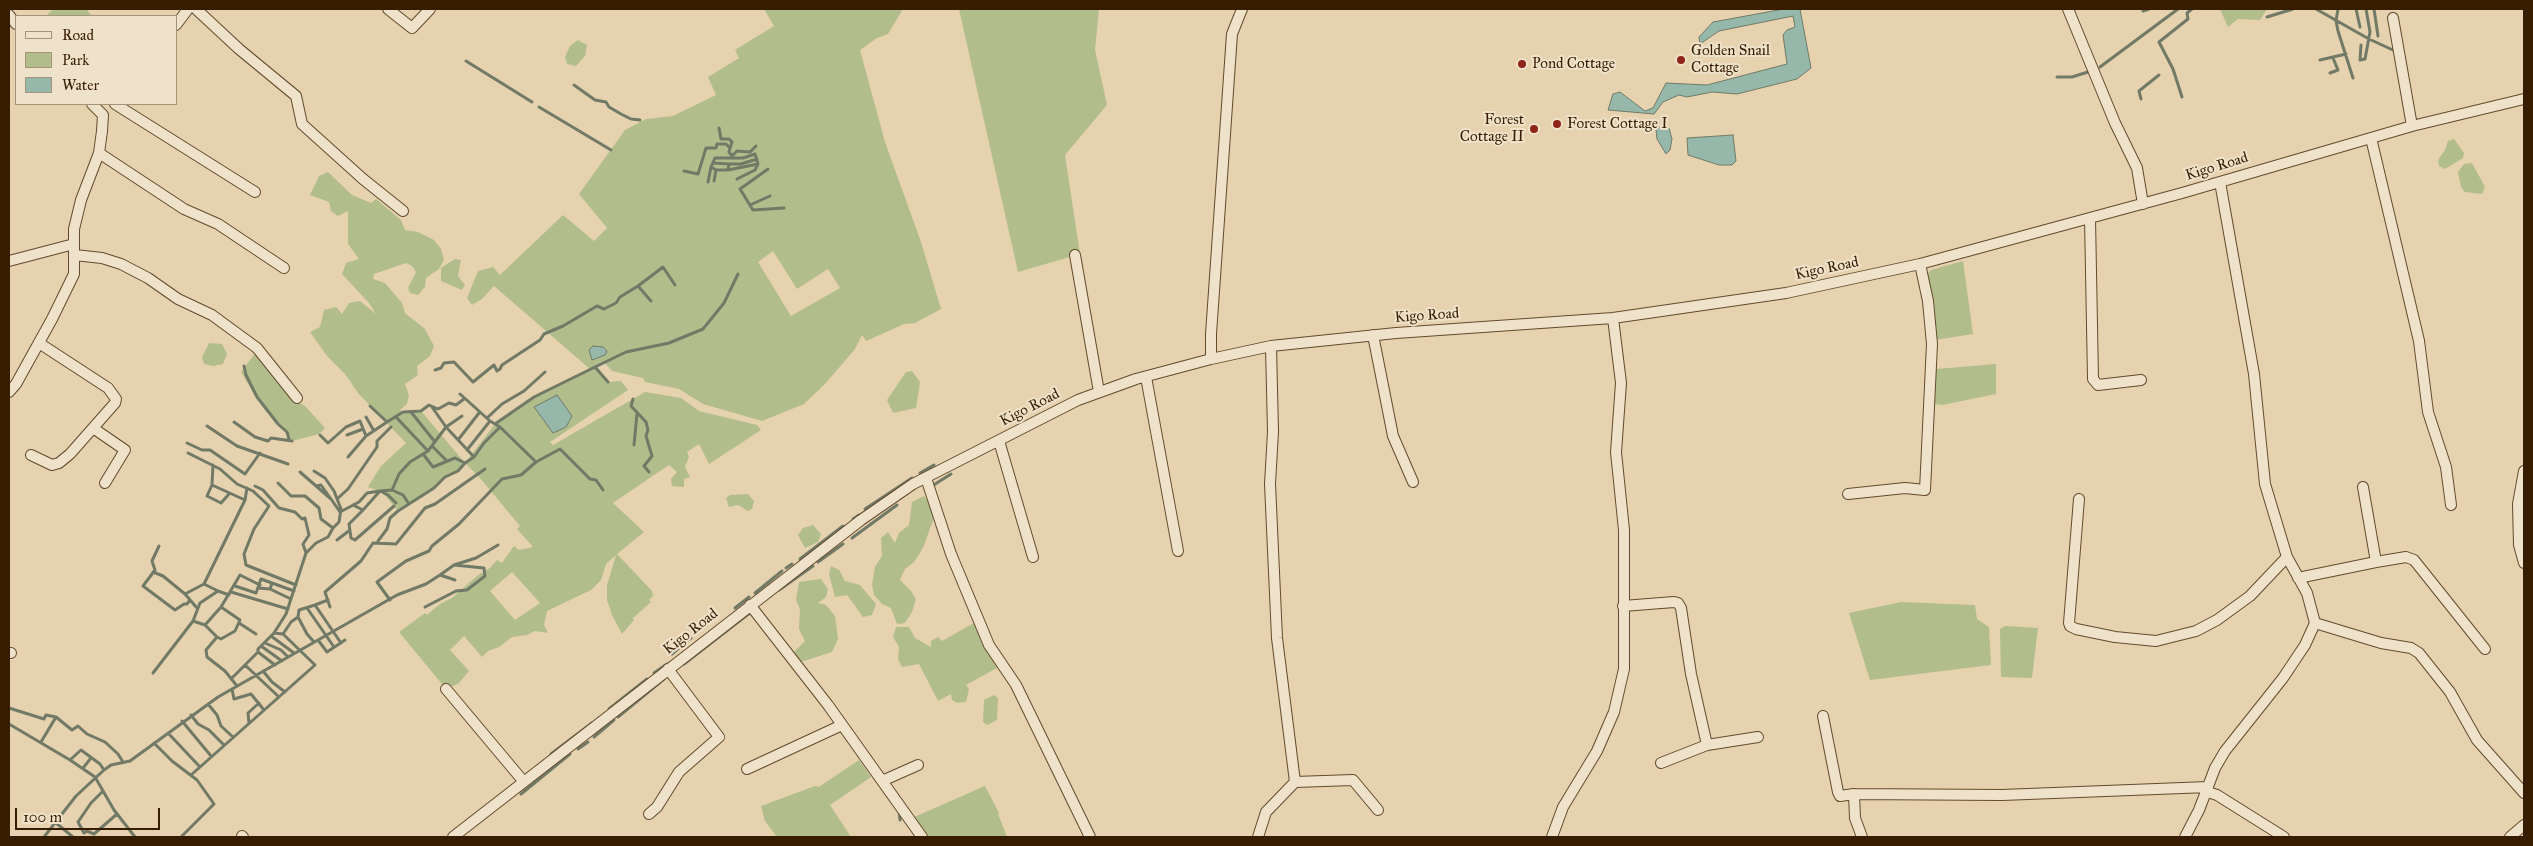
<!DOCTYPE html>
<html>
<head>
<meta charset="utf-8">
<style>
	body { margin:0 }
	#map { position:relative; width:2533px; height:846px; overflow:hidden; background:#e6d2ae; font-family:"IM FELL Great Primer",serif }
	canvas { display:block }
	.frame { position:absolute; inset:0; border:10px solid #371d00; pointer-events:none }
	.legend { position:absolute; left:15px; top:15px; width:162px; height:90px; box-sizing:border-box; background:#efe2ca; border:1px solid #a59379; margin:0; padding:6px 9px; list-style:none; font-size:15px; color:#371d00 }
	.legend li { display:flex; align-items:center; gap:10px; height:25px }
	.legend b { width:25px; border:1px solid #a59379 }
	.scale { position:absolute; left:15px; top:808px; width:145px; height:22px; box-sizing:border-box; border:2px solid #371d00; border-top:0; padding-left:6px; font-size:15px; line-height:18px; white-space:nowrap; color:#371d00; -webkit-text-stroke:4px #efe2ca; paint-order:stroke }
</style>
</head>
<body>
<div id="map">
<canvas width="2533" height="846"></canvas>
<div class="frame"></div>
<ul class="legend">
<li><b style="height:6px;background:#efe2ca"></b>Road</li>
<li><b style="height:14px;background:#b2bd8c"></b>Park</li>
<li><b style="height:14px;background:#96b8ab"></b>Water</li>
</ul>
<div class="scale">100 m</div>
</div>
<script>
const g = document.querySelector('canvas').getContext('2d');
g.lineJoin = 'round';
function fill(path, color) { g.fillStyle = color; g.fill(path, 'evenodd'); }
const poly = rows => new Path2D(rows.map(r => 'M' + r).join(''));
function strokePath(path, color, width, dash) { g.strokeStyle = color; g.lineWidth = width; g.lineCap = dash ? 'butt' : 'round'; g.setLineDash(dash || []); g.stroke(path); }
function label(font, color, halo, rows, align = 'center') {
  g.font = font + ' "IM FELL Great Primer",serif'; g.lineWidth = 4; g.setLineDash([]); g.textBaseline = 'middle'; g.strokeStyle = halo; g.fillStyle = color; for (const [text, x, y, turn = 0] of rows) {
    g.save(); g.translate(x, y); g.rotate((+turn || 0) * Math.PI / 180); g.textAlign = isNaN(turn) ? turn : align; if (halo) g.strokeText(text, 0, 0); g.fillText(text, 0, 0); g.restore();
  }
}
fill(poly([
	[53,9,86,9,92,16,46,16],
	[764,9,903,9,888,34,877,38,860,50,885,142,921,242,941,309,915,323,904,324,866,341,862,335,855,349,825,384,804,404,762,421,703,404,679,389,645,382,643,378,612,371,605,363,596,367,608,382,621,381,628,390,550,442,553,445,645,392,681,398,699,411,757,425,761,430,709,464,699,444,687,452,689,457,685,467,690,477,684,479,684,487,672,486,671,479,677,472,669,465,613,503,644,532,617,554,652,591,653,596,649,600,651,602,633,618,634,620,622,634,612,615,607,600,607,585,616,555,606,564,601,580,591,590,547,611,544,625,548,633,535,631,527,635,512,637,499,647,488,651,482,657,464,636,450,650,469,671,459,683,446,689,399,632,425,613,427,615,440,604,452,598,478,575,490,568,497,560,502,563,514,546,519,550,533,547,517,529,520,526,480,478,465,463,458,471,445,477,434,488,398,511,382,492,368,487,381,466,406,443,358,393,345,374,327,356,310,332,320,327,324,310,336,307,342,314,349,303,360,301,376,314,369,303,342,274,346,263,359,259,348,244,348,211,338,216,331,211,329,202,310,195,319,176,328,172,352,195,371,203,376,199,401,220,405,230,418,232,434,240,441,249,444,260,439,269,426,278,425,287,418,295,410,293,408,288,416,272,412,266,406,263,374,274,373,279,385,283,402,303,405,313,425,329,434,346,430,356,417,366,418,375,405,384,409,395,407,404,401,409,400,413,421,411,465,463,495,424,534,397,590,369,494,286,482,299,472,305,467,298,478,271,493,267,500,275,563,215,594,241,607,228,579,194,625,130,646,119,673,116,716,95,708,77,739,58,735,50,774,26],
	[773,251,797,289,828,269,840,288,791,316,758,262],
	[512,572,540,603,515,620,490,591],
	[959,9,1099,9,1095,50,1107,105,1065,155,1080,254,1018,272],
	[2220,9,2267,9,2260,20,2238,19,2228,27],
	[578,40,587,45,585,56,576,66,567,64,565,57,570,46],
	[2454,139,2464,153,2463,158,2445,169,2439,166,2438,160,2445,150,2448,141],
	[2472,163,2485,187,2482,194,2465,192,2461,187,2458,172,2464,164],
	[455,259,461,260,458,276,465,285,462,290,441,281,441,268],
	[1963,261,1973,334,1935,340,1927,274,1931,270],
	[209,343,222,344,227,354,223,364,213,366,204,364,202,357],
	[256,352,296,401,305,406,325,428,319,434,292,441,289,439,287,432,256,397,241,372],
	[1996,364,1996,394,1942,405,1935,404,1936,369],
	[912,371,920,382,916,408,893,413,887,400,906,372],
	[748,494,754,501,752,509,748,511,738,505,729,507,726,498,730,495],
	[924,496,932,505,933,520,923,548,914,562,905,569,900,580,911,591,916,599,912,612,905,623,897,624,891,608,882,604,874,595,872,585,875,567,882,556,881,538,888,532,895,543,899,533,909,525,912,502],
	[813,525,821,534,818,542,805,548,798,535,803,528],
	[831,566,839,570,845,581,860,585,876,604,872,615,863,617,847,595,835,597,829,574],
	[821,579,828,589,826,597,818,603,826,605,835,616,838,639,832,652,801,662,791,662,793,653,805,641,799,629,800,609,796,600,799,582],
	[1901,602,1975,605,1977,619,1989,627,1991,665,1870,680,1849,613],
	[974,623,997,668,966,685,969,689,966,702,957,703,952,700,951,694,938,701,919,664,902,667,898,659,899,647,893,637,896,627,909,627,915,638,931,647,931,641,938,637,942,641],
	[2005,626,2038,628,2032,678,2001,677,2000,629],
	[994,695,998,698,997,720,987,725,983,722,984,700],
	[859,760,871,777,830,805,851,837,777,837,765,821,761,806,815,786,819,787],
	[985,786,999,813,998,814,1007,837,925,837,912,818]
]), '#b2bd8c');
const water = poly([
	[1784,9,1800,9,1811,68,1797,79,1737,94,1712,92,1687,97,1679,95,1663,102,1654,114,1608,110,1613,94,1620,92,1645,111,1653,108,1666,83,1707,85,1787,64,1783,35,1787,30,1795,27,1793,16,1719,31,1700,44,1699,37,1713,22,1784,9],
	[1660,127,1669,128,1672,139,1670,150,1666,154,1657,139,1656,129,1660,127],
	[1733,135,1736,161,1732,165,1719,165,1688,155,1687,138,1733,135],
	[593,346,603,347,607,351,605,355,592,360,589,350,593,346],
	[557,395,572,416,566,427,553,433,534,407,557,395]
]);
fill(water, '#96b8ab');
strokePath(water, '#707a67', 1);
strokePath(poly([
	[2316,9,2369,39,2395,51],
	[2338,9,2336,21,2338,31,2353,78],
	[2356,9,2360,27],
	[2374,9,2378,36],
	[2143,11,2149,9],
	[2267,17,2293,9],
	[2361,45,2360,60,2365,59,2370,32,2366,9],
	[2320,60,2346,54],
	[466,61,532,102],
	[2100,67,2178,9],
	[2330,73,2338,70,2333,58],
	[2057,77,2072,77,2088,72],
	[574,85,595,100,606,102,609,107,621,114,631,119,640,120],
	[2182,97,2173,69,2159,42,2188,19,2187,13,2192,9],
	[2141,99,2139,91,2159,75],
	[539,107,611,150],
	[719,128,721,139,729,139,732,142,730,148],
	[732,156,737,151,750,152,756,146],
	[713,163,729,164],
	[768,169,740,189,753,210,784,208],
	[728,170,729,164,741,164,757,159],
	[684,171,698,174,706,148,716,148,717,144,726,144,730,148,729,152,732,156],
	[737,179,755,170,758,164],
	[714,181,716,170],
	[708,182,711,167,715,158,743,158,755,154,758,164,728,170,716,170,711,167],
	[750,205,770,196],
	[638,286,663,267,675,285],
	[244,366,246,375,257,397,278,424,287,432,289,439],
	[595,367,626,352,669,343,703,329,724,303,738,274],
	[435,370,441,368,444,363,454,362,473,382,494,365,497,371,500,369,502,365,540,340,544,334,563,326,597,306,604,309,616,303,620,297,638,286,651,301],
	[460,394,490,421,500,427,536,462],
	[633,399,631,406,646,422,648,430,646,436,652,456,644,466,649,472],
	[411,412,435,442],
	[366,417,374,431],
	[396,417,428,451],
	[487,418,502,404,524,391,545,372],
	[234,422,255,437,268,441,271,438,292,441],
	[387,422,403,412,421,411,429,405,438,409,449,403,456,405,464,399],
	[495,424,534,397,595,367,608,382],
	[207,426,237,446,288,464],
	[320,435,328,443,346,427,360,421,366,436,348,457],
	[347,435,363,429],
	[366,436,387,422,370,406],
	[458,440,479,413],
	[187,443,202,450,210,450,245,474,260,453],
	[634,445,637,414],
	[432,446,447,461],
	[467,450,490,421],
	[188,453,220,469,237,484,253,491,269,506,254,529,244,554,246,565,296,585],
	[423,454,433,467,455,458,465,463],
	[474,457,484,443,500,427],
	[213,465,212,485,207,496,221,503,229,494],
	[300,472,331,499,340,512,359,502,367,493,380,491,388,495,396,503],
	[920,473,934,465],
	[278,483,291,496,305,496,319,508,321,519,333,528,339,522,341,509,334,491,325,478,314,471],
	[212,485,245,500,247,488],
	[255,486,263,490,279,508,295,512,302,519,305,518,309,535,303,544,306,553,286,614,274,633,258,649,258,652,275,665],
	[317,486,321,485,331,499],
	[932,486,951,474],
	[392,490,399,474,410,462,428,451,446,427,462,416],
	[337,499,348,489,377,447,377,441,391,427],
	[353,505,363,510,380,491,392,490,403,495,409,504],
	[865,509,912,478],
	[363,510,349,524,351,538,355,540,394,506],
	[853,519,859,515],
	[852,538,897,505],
	[337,540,350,530],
	[378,541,387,529,390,518,398,511,434,488,445,477,458,471,465,463,474,457,446,427,432,407],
	[159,546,152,561,155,570,143,586,175,610,184,604,187,604,190,600],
	[306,553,316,543,328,537,333,528],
	[800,559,843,526],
	[818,562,843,544],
	[786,568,792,564],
	[153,572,163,576,185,594],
	[440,575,454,565,476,558,498,545],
	[204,584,245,500],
	[235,586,256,593,261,579,294,591],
	[258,588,270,589,272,583],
	[270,589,291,599],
	[779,590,813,566],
	[231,592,288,609],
	[755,593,782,571],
	[229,595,218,591,200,603,193,621,205,625,217,637,206,650,207,657,225,671,237,686],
	[328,600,315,605,341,643],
	[390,600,377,582,406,561,429,551,432,546,459,524,502,479,521,475,536,462,560,449,590,479,596,480,603,490],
	[330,607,325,592,361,561,373,543,396,544,425,508,435,504,485,469],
	[425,607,456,591,467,590,485,576,484,568,454,565],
	[197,608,185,594,204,584,218,591],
	[307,608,334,647],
	[735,608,749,597],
	[298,617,307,634,314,642],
	[239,623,256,634],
	[205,625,221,607,240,575,260,585],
	[283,634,291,622,298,617,299,610,315,605],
	[271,636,294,653],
	[217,637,221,639,235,631,240,620,221,607],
	[318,640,327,652,345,640],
	[265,643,281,650,288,657],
	[684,643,691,638],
	[261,646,282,661],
	[672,654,680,647],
	[684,664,751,612],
	[245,665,258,652],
	[263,671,272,682,285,692],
	[153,673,193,621],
	[654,673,667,664],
	[231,679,245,665,279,697],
	[232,689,234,699,251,694,264,710],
	[208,704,217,715,221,726,233,737],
	[9,708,44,719,46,715,56,717,72,730,78,726,87,734,105,742,118,754,123,762],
	[609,709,647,679],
	[191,715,198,724,209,730,223,744],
	[618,717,664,679],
	[182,721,211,756],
	[249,723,248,713,259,703],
	[9,724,70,760],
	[168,733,200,767],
	[594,737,614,720],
	[41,742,56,717],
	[154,743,172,761,197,780,214,804,181,837],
	[578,749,588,742],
	[551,754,592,723],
	[83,768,91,758],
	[104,770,100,764,81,750,70,760,95,777,114,810,135,837],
	[191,775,315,665,283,634,274,633],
	[103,791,91,803,78,822,84,833,87,831,94,834,117,814],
	[521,794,570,754],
	[899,810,900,820],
	[56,823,73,837],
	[44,837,76,796,104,770,111,765,130,761,218,697,397,595,426,584,440,575,455,580]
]), '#707a67', 3);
const minor = poly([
	[196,9,239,49,296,96,302,124,363,179,403,211],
	[388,9,412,28,430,9],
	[2068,9,2115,123,2137,168,2143,204],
	[9,15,16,24],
	[2393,18,2412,126],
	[176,25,188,9],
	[115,104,255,192],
	[2371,138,2419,341,2428,412,2446,467,2451,505],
	[99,153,184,209,218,224,284,268],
	[2220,182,2254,374,2265,484,2287,557,2307,593,2315,623,2381,643,2411,648,2419,653,2450,692,2477,740,2524,793],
	[2090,218,2093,379,2098,385,2141,380],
	[75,255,102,258,121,264,148,278,178,299,212,315,257,348,297,398],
	[1075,255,1099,392],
	[9,261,74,244],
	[1373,335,1393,436,1413,482],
	[1271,346,1273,432,1270,484,1277,638,1295,782,1353,780,1378,810],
	[1211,359,1211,334,1232,34,1242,9],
	[1146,377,1178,551],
	[9,392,16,384,52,319,74,274,74,229,81,200,99,153,102,131,103,115,92,104],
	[93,428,125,450,105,483],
	[999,441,1033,557],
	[31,455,52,465,59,463,70,454,115,403,116,399,108,388,39,343],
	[2524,471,2518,504,2519,545,2524,563],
	[926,478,951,554,989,645,1016,685,1090,837],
	[1848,494,1905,488,1925,490,1932,344,1928,301,1920,264],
	[2079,499,2069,623,2070,626,2076,629,2115,637,2156,641,2196,631,2217,620,2250,596,2287,557],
	[2376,562,2406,557,2414,560,2485,649],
	[2298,578,2376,562,2363,487],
	[750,605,828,705,922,837],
	[1623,606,1674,602,1678,603,1681,608,1691,674,1707,745],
	[9,653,11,653],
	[446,689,524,782],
	[1823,716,1838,792,1840,796,1854,794],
	[1661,763,1707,745,1758,737],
	[747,769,842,725],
	[882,781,918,765],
	[2208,792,2217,795,2284,837],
	[649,814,657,807,679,772,719,737,668,669],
	[242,836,243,837],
	[453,837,861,520,913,484,1078,400,1136,379,1211,359,1271,346,1396,333,1613,318,1786,293,1920,264,2182,193,2412,126,2524,99],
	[1258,837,1266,812,1295,782],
	[1552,837,1563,807,1597,751,1614,712,1624,669,1624,530,1616,452,1621,383,1613,318],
	[1862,837,1855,818,1854,794,2002,795,2208,787],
	[2185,837,2199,810,2215,768,2225,751,2283,678,2305,645,2315,623],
	[2510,837,2524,825]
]);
strokePath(minor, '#634a2c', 12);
strokePath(minor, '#efe2ca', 10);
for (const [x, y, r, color] of [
	[1681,60,5,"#8f2418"],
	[1522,64,5,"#8f2418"],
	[1557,124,5,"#8f2418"],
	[1534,129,5,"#8f2418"]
]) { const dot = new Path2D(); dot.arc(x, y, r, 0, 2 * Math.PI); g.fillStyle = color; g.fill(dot); strokePath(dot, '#efe2ca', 2); }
label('15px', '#371d00', '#efe2ca', [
	["Golden Snail",1691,51],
	["Cottage",1691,68],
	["Pond Cottage",1532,64],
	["Forest",1524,120,"right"],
	["Cottage II",1524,137,"right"],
	["Forest Cottage I",1567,124]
], 'left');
label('15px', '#371d00', '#efe2ca', [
	["Kigo Road",2217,167,-17],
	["Kigo Road",1827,269,-12],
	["Kigo Road",1427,316,-4],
	["Kigo Road",1030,408,-27],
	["Kigo Road",691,632,-38]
]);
</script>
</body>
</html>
